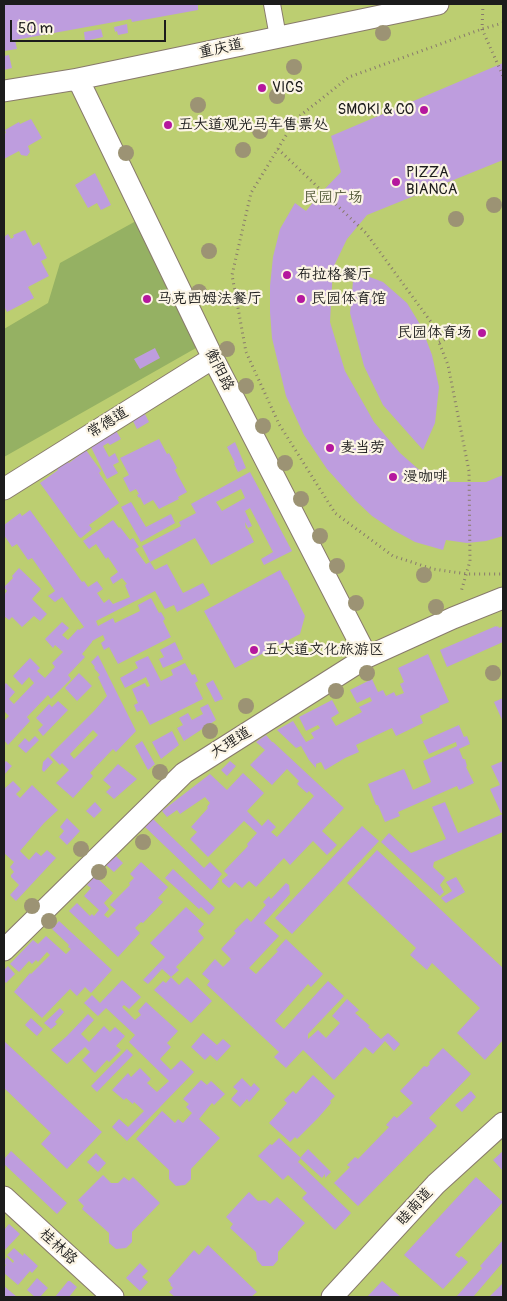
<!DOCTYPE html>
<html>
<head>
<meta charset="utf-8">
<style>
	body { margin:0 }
	#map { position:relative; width:507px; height:1301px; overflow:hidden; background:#f4d9bb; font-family:Pangolin,sans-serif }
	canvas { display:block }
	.frame { position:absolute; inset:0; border:5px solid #1c1c1c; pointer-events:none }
	.scale { position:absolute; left:10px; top:20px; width:156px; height:22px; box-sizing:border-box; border:2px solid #1c1c1c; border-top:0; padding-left:6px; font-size:15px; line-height:18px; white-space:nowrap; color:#1c1c1c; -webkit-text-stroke:4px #fcf5e5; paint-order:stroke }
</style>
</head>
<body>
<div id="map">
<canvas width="507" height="1301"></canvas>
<div class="frame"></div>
<div class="scale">50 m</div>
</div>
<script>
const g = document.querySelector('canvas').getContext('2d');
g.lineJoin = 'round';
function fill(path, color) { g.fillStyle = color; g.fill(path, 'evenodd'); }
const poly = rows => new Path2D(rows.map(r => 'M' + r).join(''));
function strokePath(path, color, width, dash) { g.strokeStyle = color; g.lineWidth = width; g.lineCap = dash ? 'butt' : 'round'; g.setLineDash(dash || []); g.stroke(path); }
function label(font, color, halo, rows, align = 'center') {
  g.font = font + ' Pangolin,"LXGW WenKai TC",sans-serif'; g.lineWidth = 4.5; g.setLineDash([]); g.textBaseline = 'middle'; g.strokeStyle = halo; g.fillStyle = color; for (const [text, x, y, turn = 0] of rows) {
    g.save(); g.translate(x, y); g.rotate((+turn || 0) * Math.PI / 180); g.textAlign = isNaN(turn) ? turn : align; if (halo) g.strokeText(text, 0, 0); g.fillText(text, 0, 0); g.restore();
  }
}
fill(poly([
	[4,4,503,4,503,1297,4,1297]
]), '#bcce71');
fill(poly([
	[136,221,196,348,4,457,4,329,48,303,60,263]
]), '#95b163');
fill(poly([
	[4,4,198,4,198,10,132,22,131,19,15,40,17,49,4,51],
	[127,24,128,33,118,35,117,31,115,32,114,27],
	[101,29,103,37,85,41,84,32],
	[9,55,12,68,4,70,4,56],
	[503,63,503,160,367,215,347,239,333,268,330,322,345,371,374,422,400,453,425,475,451,482,486,482,503,475,503,536,486,541,467,543,446,540,443,550,415,542,393,530,372,516,355,500,327,469,304,435,286,396,272,338,270,312,270,286,273,257,280,229,295,203,306,211,320,194,341,172,331,136],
	[31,119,42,138,28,146,30,152,27,156,21,155,19,151,4,159,4,134,6,133,5,130,19,122,20,124],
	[95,173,111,205,101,210,97,203,88,208,75,185],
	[25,230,33,246,39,242,47,258,41,261,49,276,28,287,34,298,7,312,4,306,4,237,8,234,11,239,14,237,13,235],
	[354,271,383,282,407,303,421,326,432,355,439,387,435,423,423,450,383,405,364,366,350,313],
	[155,348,160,358,140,369,134,359],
	[144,412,149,422,137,429,132,419],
	[115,429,121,439,110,445,108,443,103,446,109,457,115,453,119,462,113,465,118,473,107,479,89,443],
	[159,439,167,454,169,453,177,468,175,470,187,492,178,497,179,499,159,509,153,500,144,505,140,497,139,498,137,495,139,494,136,489,130,492,123,478,129,475,120,458],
	[235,442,246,468,238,472,234,464,235,463,227,447],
	[86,450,101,471,99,473,119,503,89,525,92,529,81,538,79,537,40,483,58,470,56,468,66,460,69,463],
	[250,472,292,551,264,565,261,559,273,552,250,508,245,511,252,526,248,528,245,522,246,529,247,528,254,542,211,565,195,538,150,562,142,546,181,526,179,522,196,513,191,504],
	[241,489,245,498,222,511,216,502],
	[131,502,146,527,171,514,175,523,141,542,121,507],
	[30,510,82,582,84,581,88,587,97,581,103,589,97,593,104,603,109,599,113,604,130,597,125,585,127,584,122,578,113,584,110,578,118,572,108,557,106,559,96,544,89,549,83,541,113,520,119,528,120,527,130,540,133,538,139,547,135,549,146,564,150,562,155,570,167,564,183,593,203,583,210,595,177,612,174,605,165,609,155,591,96,621,98,626,113,618,115,623,140,611,138,605,151,598,159,613,161,612,165,619,163,621,171,637,118,664,109,647,104,650,101,643,105,640,103,635,92,641,92,642,82,654,85,657,68,675,71,679,51,699,48,695,27,717,30,721,8,745,4,740,4,721,9,716,4,711,4,685,6,683,15,692,9,699,14,704,34,683,29,677,22,685,13,676,30,658,40,668,37,671,45,678,55,667,52,663,63,652,55,645,53,648,45,639,62,622,69,628,62,635,68,640,78,629,79,630,84,627,62,597,55,602,48,596,55,591,32,558,28,560,17,544,12,547,4,535,4,525,20,513,22,516],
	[19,568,41,589,32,599,47,614,40,621,34,616,22,627,12,617,9,620,4,616,4,595,7,591,4,587,13,578,12,576],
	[280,570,285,580,287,580,305,616,300,634,235,668,204,611],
	[496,626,497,627,498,626,499,628,503,626,503,642,447,667,440,650],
	[175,642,183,659,163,668,159,659,164,657,160,650],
	[428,654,449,702,439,706,440,707,420,716,423,723,396,736,392,728,364,741,356,745,359,752,345,758,325,770,321,762,316,764,316,768,309,760,301,746,296,748,295,747,277,730,293,721,306,742,314,738,311,733,320,728,318,725,306,731,299,717,332,700,339,713,331,718,336,726,362,712,359,707,372,701,370,697,357,703,350,690,372,679,378,692,383,690,386,696,394,692,396,696,404,693,400,684,404,682,398,668],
	[98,655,136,731,116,752,113,749,90,773,93,776,73,798,56,783,69,770,62,763,60,765,50,755,94,711,107,696,98,677,100,675,94,668,95,667,91,662],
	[93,730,98,735,74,759,70,754],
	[148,656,161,681,173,675,171,670,185,663,192,675,195,674,198,681,195,683,203,699,150,725,142,710,137,712,134,705,138,703,132,689,145,683,147,687,150,686,146,677,125,688,120,678,138,668,135,662],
	[79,673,92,686,77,701,65,688],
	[213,680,223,699,215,702,206,684],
	[503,698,503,722,494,702],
	[58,701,68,710,43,736,38,730,43,725,36,718,49,704,52,707],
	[208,704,216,720,184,741,177,728,183,725,179,718,188,713,192,720,203,714,200,708],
	[459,725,464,737,467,736,470,744,459,749,463,759,465,759,467,766,466,767,474,783,459,790,457,786,398,812,400,816,385,822,378,805,376,805,368,784,404,769,413,790,431,782,423,761,457,746,456,742,429,754,423,741],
	[172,731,179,745,161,759,152,742],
	[266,735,272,742,273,742,344,808,322,831,337,845,327,855,313,841,290,865,284,858,256,887,249,881,242,888,235,882,229,888,222,882,222,880,228,875,224,871,248,846,247,844,257,833,244,821,208,857,190,839,197,832,191,827,208,808,207,807,210,803,205,797,180,814,177,810,167,817,162,811,210,774,227,790,243,773,264,793,247,811,262,826,268,819,276,827,271,832,277,837,314,796,309,791,307,793,299,786,297,784,299,781,287,769,272,785,250,765,265,750,256,742],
	[35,736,39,740,26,753,18,746,25,738,29,742],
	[142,741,155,764,148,770,135,746],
	[48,757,53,762,44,772,42,770,43,762],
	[6,761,12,766,4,775,4,763],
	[230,761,236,766,227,776,221,770],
	[503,761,503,813,501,813,490,789,500,785,491,766],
	[118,764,137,779,114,799,106,792,111,787,103,780],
	[13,781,21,789,16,794,20,798,32,785,58,810,44,823,20,851,29,860,36,852,41,856,47,850,56,858,16,901,10,895,19,885,11,877,11,875,14,872,10,867,14,862,4,853,4,789],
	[95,802,102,810,94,818,86,811],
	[445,802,458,833,503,814,503,832,434,862,433,867,445,878,440,885,444,892,440,896,381,842,389,833,411,853,446,839,432,807],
	[67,818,80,831,67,845,59,837,64,831,60,827],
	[153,819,204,868,210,862,222,874,217,880,219,881,211,890,145,827],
	[362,826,379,841,292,934,275,918],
	[377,850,503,968,503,1040,485,1060,457,1033,480,1008,432,963,427,970,410,955,416,948,347,883],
	[116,856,123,863,114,872,106,865],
	[141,862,168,887,158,898,163,902,143,923,141,922,135,928,140,933,118,957,69,911,77,903,90,916,92,914,94,916,99,910,84,896,91,888,87,885,95,876,113,893,104,903,109,909,104,915,108,918,116,910,110,905,130,885,129,883,134,878,130,874],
	[173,869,215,908,209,915,201,907,199,909,165,878],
	[456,877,465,892,446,903,441,898,452,891,446,882],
	[286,883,289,885,290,894,264,923,279,936,249,968,256,974,278,951,276,950,286,939,323,974,311,987,308,984,275,1021,284,1029,328,981,344,996,308,1034,308,1039,318,1030,326,1038,340,1023,332,1016,347,999,359,1010,355,1013,370,1026,368,1027,381,1039,388,1033,400,1044,394,1051,385,1041,373,1054,365,1047,334,1080,303,1050,286,1068,274,1057,279,1052,207,985,210,981,202,974,215,959,223,967,231,959,221,949,236,933,234,931,247,918,251,922,266,905,263,902,269,896,271,899],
	[186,907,204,924,198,931,204,938,176,967,179,970,171,977,162,969,148,984,143,980,165,957,150,943],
	[59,921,112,970,91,993,85,987,77,996,70,989,42,1018,14,992,30,973,31,974,50,955,47,952,38,962,36,960,32,964,29,961,19,972,10,964,33,940,38,944,46,936,66,954,71,949,68,947,69,945,52,929],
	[8,966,15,974,6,983,4,981,4,970],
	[171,977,179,985,187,977,212,1001,191,1023,154,990,163,981,166,983],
	[122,980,141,997,129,1009,124,1005,122,1007,135,1020,141,1015,138,1011,146,1002,178,1031,167,1043,171,1047,160,1059,171,1070,181,1060,194,1072,127,1141,112,1127,119,1119,128,1127,144,1111,134,1102,133,1104,126,1098,124,1100,112,1090,128,1073,131,1077,140,1068,151,1079,147,1083,157,1092,169,1081,129,1042,135,1035,106,1008,98,1016,84,1003,92,995,100,1003],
	[60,1008,64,1012,55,1022,57,1024,51,1029,44,1023],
	[88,1014,94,1020,81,1034,89,1042,104,1026,110,1032,115,1027,125,1036,116,1046,121,1050,109,1062,107,1060,95,1073,82,1060,90,1052,85,1047,67,1064,51,1050,67,1036],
	[31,1018,43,1029,37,1036,25,1025],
	[203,1033,217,1045,223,1039,231,1046,217,1061,210,1055,205,1060,191,1047],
	[4,1041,102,1132,67,1169,41,1144,51,1133,4,1088],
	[443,1048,471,1074,429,1118,437,1126,358,1206,334,1183,350,1167,347,1165,355,1157,358,1159,389,1127,386,1125,394,1116,397,1118,413,1103,400,1091,424,1066,427,1067,430,1064,429,1062],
	[127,1049,133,1055,97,1092,91,1086],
	[313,1075,335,1096,330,1101,331,1103,318,1118,297,1139,295,1137,290,1142,269,1123,287,1103,284,1100,293,1091,296,1094],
	[242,1078,251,1087,254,1083,260,1089,249,1102,247,1099,240,1107,231,1099,238,1091,233,1087],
	[201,1080,207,1085,211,1081,225,1094,214,1105,212,1103,199,1119,220,1138,191,1169,191,1179,185,1185,176,1186,169,1179,169,1170,136,1139,162,1111,175,1123,178,1119,183,1123,192,1113,186,1107,189,1104,183,1099],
	[471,1091,476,1097,462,1112,455,1105],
	[279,1138,301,1158,298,1162,351,1213,335,1230,302,1198,307,1193,288,1175,283,1180,258,1156,270,1144,272,1145],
	[308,1149,331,1172,325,1178,325,1174,322,1178,300,1158],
	[11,1151,67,1203,57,1214,4,1164,4,1159],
	[503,1151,503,1171,493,1160],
	[96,1153,106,1163,98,1172,87,1162],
	[103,1175,111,1183,118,1183,124,1177,129,1181,133,1177,160,1203,132,1232,132,1242,126,1248,116,1249,109,1243,109,1233,82,1209,84,1206,78,1200],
	[476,1177,503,1202,455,1255,459,1258,461,1256,468,1262,443,1289,404,1255],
	[249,1192,258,1201,265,1200,270,1204,277,1197,305,1223,278,1252,278,1260,273,1266,262,1266,257,1260,256,1252,230,1228,233,1224,226,1217],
	[9,1224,20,1234,4,1251,4,1230],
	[503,1240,503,1262,473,1297,456,1297,482,1268,480,1266],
	[208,1245,257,1292,251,1297,175,1297,169,1292,173,1288,170,1285,171,1284,168,1280,194,1250,199,1255],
	[14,1248,23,1256,24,1253,38,1266,32,1273,30,1271,18,1285,4,1273,4,1268,6,1265,4,1263,4,1261,7,1257,13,1263,14,1261,7,1255],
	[140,1263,148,1271,142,1277,148,1282,140,1291,126,1278],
	[37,1278,48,1288,40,1297,35,1297,27,1290],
	[68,1281,70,1281,77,1287,69,1297,55,1297],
	[382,1281,401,1297,367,1297],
	[503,1283,503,1297,489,1297],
	[4,1286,17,1297,4,1297]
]), '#be9dde');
const minor = poly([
	[272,4,278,37]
]);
const tertiary = poly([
	[78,79,213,358,367,657],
	[4,91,78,79,438,4],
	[4,489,213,358],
	[4,950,184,773,367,657,453,618,503,598],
	[4,1197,113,1297],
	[332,1297,436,1184,503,1123]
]);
strokePath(minor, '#887a6c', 18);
strokePath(tertiary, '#887a6c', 23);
strokePath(poly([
	[483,4,482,29,503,76],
	[503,23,482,29,349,77,296,119,251,193,232,275,246,352,279,424,335,513,393,556,433,569,467,574,503,574],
	[278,149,366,233,431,322,448,365,469,471,470,561,461,592],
	[439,342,455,335]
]), '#887a6c', 3, [1, 4]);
strokePath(minor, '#fff', 16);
strokePath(tertiary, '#fff', 21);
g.fillStyle = '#9c9374';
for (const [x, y] of [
	[383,33],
	[294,67],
	[277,96],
	[198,105],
	[260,131],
	[243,150],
	[126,153],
	[494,205],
	[456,219],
	[209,251],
	[199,292],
	[227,349],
	[246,386],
	[263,426],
	[285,463],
	[301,499],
	[320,536],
	[337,566],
	[424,575],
	[356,603],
	[436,607],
	[367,673],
	[493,673],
	[336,691],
	[246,706],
	[210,731],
	[160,772],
	[143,842],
	[81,849],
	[99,872],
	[32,906],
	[49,921]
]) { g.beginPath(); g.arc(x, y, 8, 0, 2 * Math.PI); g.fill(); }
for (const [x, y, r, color] of [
	[262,88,5,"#b5179e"],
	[424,110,5,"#b5179e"],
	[168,125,5,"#b5179e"],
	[396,182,5,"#b5179e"],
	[287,275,5,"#b5179e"],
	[147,299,5,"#b5179e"],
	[301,299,5,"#b5179e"],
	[482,333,5,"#b5179e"],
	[330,448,5,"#b5179e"],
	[393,477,5,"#b5179e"],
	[254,650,5,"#b5179e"]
]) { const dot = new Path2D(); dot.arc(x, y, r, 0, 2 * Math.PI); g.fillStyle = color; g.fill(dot); strokePath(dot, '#fcf5e5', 2); }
label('15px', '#1c1c1c', '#fcf5e5', [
	["重庆道",221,49,-12],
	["衡阳路",219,370,63],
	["常德道",108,423,-32],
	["大理道",231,743,-32],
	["睦南道",415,1207,-47],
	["桂林路",58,1247,43]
]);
label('15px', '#1c1c1c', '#fcf5e5', [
	["VICS",272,88],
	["SMOKI & CO",414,110,"right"],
	["五大道观光马车售票处",178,125],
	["PIZZA",406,173],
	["BIANCA",406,190],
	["布拉格餐厅",297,275],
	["马克西姆法餐厅",157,299],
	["民园体育馆",311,299],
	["民园体育场",472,333,"right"],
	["麦当劳",340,448],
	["漫咖啡",403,477],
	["五大道文化旅游区",264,650]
], 'left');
label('15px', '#545a3a', '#fcf5e5', [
	["民园广场",333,198]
]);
</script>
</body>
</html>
